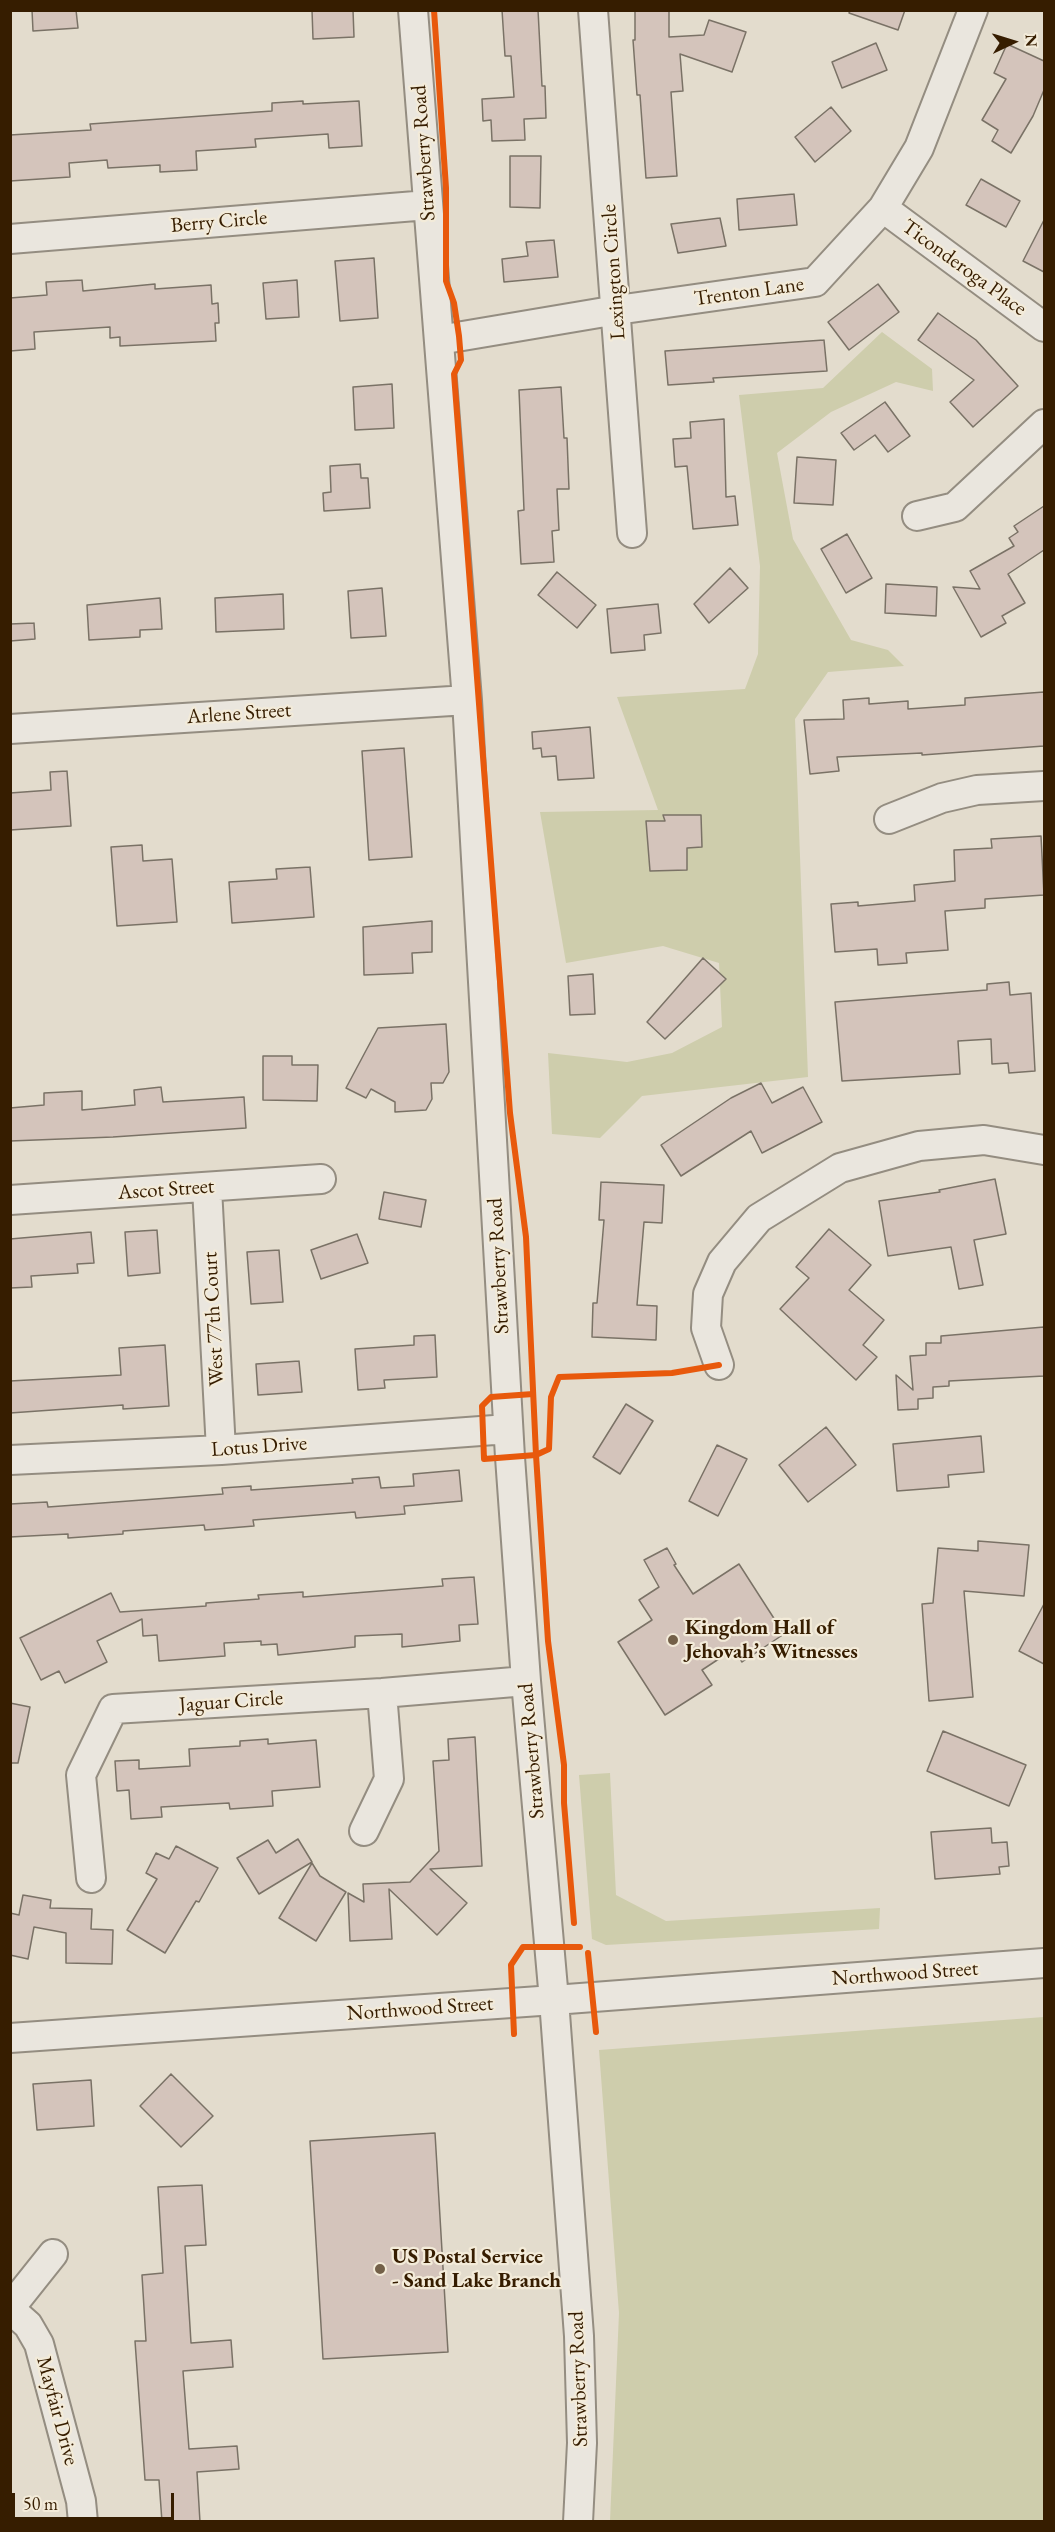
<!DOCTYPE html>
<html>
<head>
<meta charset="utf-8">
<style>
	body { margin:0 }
	#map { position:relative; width:1055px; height:2532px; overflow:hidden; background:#e3dccd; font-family:"EB Garamond",serif }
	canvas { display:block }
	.frame { position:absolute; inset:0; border:12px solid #361d00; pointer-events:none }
	.north { position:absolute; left:983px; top:12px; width:60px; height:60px; -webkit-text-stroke:4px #f3ebd9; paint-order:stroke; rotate:86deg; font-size:16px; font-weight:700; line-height:24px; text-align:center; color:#361d00 }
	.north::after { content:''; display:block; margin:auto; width:21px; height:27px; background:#361d00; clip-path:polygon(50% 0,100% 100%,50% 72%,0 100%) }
	.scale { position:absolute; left:12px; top:2493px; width:162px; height:27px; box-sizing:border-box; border:3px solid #361d00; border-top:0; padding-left:8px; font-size:18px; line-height:21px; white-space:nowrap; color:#361d00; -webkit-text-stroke:4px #f3ebd9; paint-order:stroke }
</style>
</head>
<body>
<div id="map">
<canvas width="1055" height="2532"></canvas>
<div class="frame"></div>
<div class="north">N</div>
<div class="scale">50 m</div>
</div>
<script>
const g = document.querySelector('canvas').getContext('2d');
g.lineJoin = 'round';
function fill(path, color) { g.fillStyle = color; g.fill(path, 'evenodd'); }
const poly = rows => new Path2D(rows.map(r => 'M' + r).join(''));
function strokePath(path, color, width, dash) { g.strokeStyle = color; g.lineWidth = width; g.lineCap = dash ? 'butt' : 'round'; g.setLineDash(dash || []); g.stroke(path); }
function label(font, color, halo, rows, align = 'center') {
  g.font = font + ' "EB Garamond",serif'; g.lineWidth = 4.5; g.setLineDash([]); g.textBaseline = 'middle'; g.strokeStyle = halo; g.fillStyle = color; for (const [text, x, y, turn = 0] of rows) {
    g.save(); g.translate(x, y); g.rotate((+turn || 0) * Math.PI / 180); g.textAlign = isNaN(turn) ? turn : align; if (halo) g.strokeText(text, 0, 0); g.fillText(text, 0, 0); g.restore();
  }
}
fill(poly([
	[882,332,932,369,933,391,896,382,831,412,777,453,793,539,851,640,888,650,904,666,828,672,795,719,808,1077,642,1096,600,1138,552,1134,548,1053,627,1062,672,1053,722,1027,719,963,663,946,566,963,540,812,658,810,617,697,745,689,758,654,760,566,739,395,823,388],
	[610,1773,616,1895,666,1921,880,1908,879,1929,606,1945,592,1939,579,1775],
	[1044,2017,1044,2521,610,2521,619,2313,599,2050]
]), '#cecdac');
const building = poly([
	[32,10,76,10,78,28,33,31,32,10],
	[312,10,353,10,354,37,313,39,312,10],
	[502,10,538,10,542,86,545,86,546,118,524,119,525,140,492,141,491,120,483,121,482,99,514,97,511,56,505,56,502,10],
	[635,10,669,10,669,37,704,35,709,20,746,32,732,72,680,54,683,91,671,92,677,176,646,178,640,95,637,95,633,40,635,40,635,10],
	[850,10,905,10,898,30,849,13,850,10],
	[876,43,887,70,842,88,832,62,876,43],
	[1007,44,1044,61,1044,90,1033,116,1011,153,992,141,998,130,982,120,1006,79,994,73,1007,44],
	[303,101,303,104,359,101,362,146,329,148,328,134,255,139,256,147,196,151,197,170,160,172,160,165,108,168,107,160,69,163,70,177,10,181,10,135,91,130,90,124,272,111,272,103,303,101],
	[831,107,851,131,815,162,795,137,831,107],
	[510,156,541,156,540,208,510,207,510,156],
	[981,179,1020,201,1006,227,966,205,981,179],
	[794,194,797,225,739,230,737,199,794,194],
	[720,218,726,246,678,253,671,224,720,218],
	[1044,220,1044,272,1023,261,1044,220],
	[554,240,558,277,504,282,502,259,528,256,526,242,554,240],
	[374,258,378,318,340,321,335,261,374,258],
	[82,280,83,291,155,284,155,289,211,285,212,304,218,303,219,323,215,323,216,341,120,346,120,337,110,338,110,327,34,332,35,349,10,351,10,298,47,295,46,282,82,280],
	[297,280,299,317,266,319,263,283,297,280],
	[878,284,899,312,849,350,828,322,878,284],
	[938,313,976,340,1018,386,973,427,950,402,974,380,918,340,938,313],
	[824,340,827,371,713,378,714,382,668,385,665,351,824,340],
	[392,384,394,428,355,430,353,387,392,384],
	[561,387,564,438,567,438,569,489,557,489,559,530,552,531,554,562,521,564,518,511,524,510,519,390,561,387],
	[885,402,910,436,888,452,875,435,854,450,841,433,885,402],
	[724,419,726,497,735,496,738,525,693,529,687,466,675,467,673,439,691,438,690,422,724,419],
	[797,457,836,460,833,505,794,503,797,457],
	[360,464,361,478,368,478,370,508,324,511,323,493,331,492,330,466,360,464],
	[1044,506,1044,550,1008,574,1025,603,1002,616,1006,623,981,637,953,587,980,589,970,571,1014,546,1009,538,1018,532,1014,526,1044,506],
	[847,534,872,578,846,593,821,549,847,534],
	[730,568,748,588,709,623,694,604,730,568],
	[557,572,596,605,577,628,538,595,557,572],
	[886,584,937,587,936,616,885,613,886,584],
	[382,588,386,636,351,638,348,591,382,588],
	[283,594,284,629,216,632,215,598,283,594],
	[160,598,162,629,140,630,140,637,89,640,87,605,160,598],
	[658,604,661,633,644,635,645,650,611,653,607,609,658,604],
	[34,623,35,639,10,641,10,624,34,623],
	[1044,692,1044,746,922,755,922,753,837,757,839,771,810,774,804,720,844,719,843,700,869,698,869,704,908,701,908,709,965,705,965,698,1044,692],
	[590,727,594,778,558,780,556,756,542,757,541,748,533,749,532,732,590,727],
	[404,748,412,857,369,860,362,751,404,748],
	[67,771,71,826,10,830,10,793,51,790,50,772,67,771],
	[663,815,701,815,702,847,687,848,687,870,650,871,646,821,665,821,663,815],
	[1041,836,1044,895,985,899,985,908,945,911,948,950,906,953,907,963,878,965,877,949,835,952,831,904,858,902,858,906,915,901,914,885,955,881,954,850,992,848,991,839,1041,836],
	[142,845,143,861,172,859,177,922,117,926,111,847,142,845],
	[310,867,314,917,232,923,229,882,277,879,276,869,310,867],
	[432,921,432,952,412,953,413,973,364,975,363,927,432,921],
	[703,958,726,979,665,1039,647,1022,703,958],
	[593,974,595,1014,570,1015,568,976,593,974],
	[1009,982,1010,995,1031,993,1035,1071,1009,1073,1008,1063,992,1064,991,1039,958,1041,960,1074,842,1081,835,1002,987,990,987,984,1009,982],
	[446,1024,449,1072,443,1083,431,1083,432,1099,426,1110,395,1112,395,1102,371,1089,366,1098,346,1088,378,1028,446,1024],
	[263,1056,292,1056,292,1065,318,1065,317,1101,263,1100,263,1056],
	[761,1083,772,1103,803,1087,822,1122,762,1153,751,1131,681,1176,661,1145,731,1098,761,1083],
	[161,1087,163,1102,244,1097,246,1128,113,1137,10,1141,10,1108,44,1105,44,1093,82,1091,82,1110,135,1105,134,1090,161,1087],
	[995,1179,1006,1234,974,1240,983,1285,959,1289,951,1247,888,1256,879,1201,940,1192,939,1190,995,1179],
	[601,1182,664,1185,662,1223,644,1222,637,1305,657,1306,656,1340,592,1337,593,1303,597,1303,604,1220,599,1220,601,1182],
	[384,1192,426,1200,421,1227,379,1219,384,1192],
	[829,1229,871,1265,849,1290,884,1320,863,1345,877,1357,856,1380,780,1309,809,1278,796,1267,829,1229],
	[157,1230,160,1273,128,1276,125,1232,157,1230],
	[91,1232,94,1263,77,1264,78,1273,31,1276,32,1287,10,1288,10,1239,91,1232],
	[357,1234,368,1263,321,1279,311,1250,357,1234],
	[279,1250,283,1302,251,1304,247,1252,279,1250],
	[1044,1327,1044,1376,949,1381,949,1386,933,1387,933,1398,918,1399,918,1409,898,1410,896,1375,913,1390,910,1356,926,1355,926,1343,941,1343,941,1336,1044,1327],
	[435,1335,437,1377,384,1380,385,1388,358,1390,355,1349,414,1345,414,1336,435,1335],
	[165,1345,169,1406,123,1409,123,1405,10,1413,10,1381,121,1375,119,1348,165,1345],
	[299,1361,302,1392,258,1395,256,1364,299,1361],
	[626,1404,653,1421,620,1474,593,1457,626,1404],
	[826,1427,856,1465,808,1502,779,1465,826,1427],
	[981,1436,984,1472,948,1475,949,1487,897,1491,893,1444,981,1436],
	[717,1445,747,1459,718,1516,689,1501,717,1445],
	[459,1470,462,1501,404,1506,405,1514,356,1518,355,1512,253,1520,254,1526,205,1530,204,1525,123,1531,123,1534,68,1538,68,1534,10,1537,10,1504,47,1502,48,1507,223,1494,222,1488,251,1486,251,1490,353,1483,352,1479,379,1477,381,1488,414,1486,413,1474,459,1470],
	[978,1541,1029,1545,1024,1596,964,1591,973,1697,929,1701,922,1604,933,1603,938,1548,978,1551,978,1541],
	[667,1548,676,1564,674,1565,693,1594,739,1564,784,1634,742,1662,734,1649,702,1670,712,1685,665,1715,618,1642,652,1620,639,1600,659,1587,644,1560,667,1548],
	[474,1577,478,1624,459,1625,460,1641,402,1647,402,1634,355,1636,355,1647,278,1655,277,1644,261,1645,261,1641,224,1643,225,1656,159,1661,157,1635,143,1636,142,1619,97,1641,107,1662,65,1683,59,1671,41,1680,20,1638,111,1593,120,1612,206,1606,206,1603,259,1599,258,1595,303,1592,303,1597,443,1586,442,1579,474,1577],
	[1044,1604,1044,1664,1019,1651,1044,1604],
	[10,1703,30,1707,18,1763,10,1763,10,1703],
	[943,1731,1026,1765,1009,1806,927,1771,943,1731],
	[475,1737,482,1866,430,1869,467,1903,437,1935,389,1889,392,1939,350,1941,348,1893,364,1902,363,1884,410,1882,439,1851,433,1761,449,1760,448,1739,475,1737],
	[268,1739,268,1744,316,1740,320,1787,272,1791,273,1806,230,1809,229,1803,161,1807,162,1817,131,1819,129,1790,117,1791,115,1761,139,1760,139,1769,190,1766,189,1749,240,1746,240,1741,268,1739],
	[991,1828,992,1843,1007,1842,1009,1866,999,1867,1000,1874,935,1879,931,1832,991,1828],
	[298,1839,312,1862,259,1894,237,1858,268,1840,276,1853,298,1839],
	[176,1846,218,1868,199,1902,196,1901,165,1953,127,1930,157,1879,146,1873,156,1853,169,1859,176,1846],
	[312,1863,320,1876,346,1892,316,1941,279,1918,312,1863],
	[23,1895,51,1900,50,1908,92,1909,91,1929,113,1930,112,1964,66,1963,66,1933,34,1927,28,1959,10,1955,10,1913,19,1915,23,1895],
	[171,2074,213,2116,181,2147,140,2106,171,2074],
	[91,2080,94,2126,37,2130,33,2084,91,2080],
	[435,2133,448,2352,323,2359,310,2141,435,2133],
	[202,2185,206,2245,185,2246,191,2343,231,2340,233,2367,183,2371,189,2449,237,2446,239,2469,197,2472,200,2522,162,2522,159,2480,145,2480,135,2341,146,2341,142,2275,163,2273,158,2187,202,2185]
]);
fill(building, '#d4c4bb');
strokePath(building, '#7a7266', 1.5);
const minor = poly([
	[413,10,467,700,510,1457,526,1681,554,2000,579,2336,582,2443,578,2522],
	[593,10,632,533],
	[883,208,1044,327],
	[10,239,428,205],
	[439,340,617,310,815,282,883,208,919,148,973,10],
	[917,516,955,507,1044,424],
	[10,729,467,700],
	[889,819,942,798,977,790,1044,786],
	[207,1188,221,1450],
	[10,1200,321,1179],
	[719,1365,706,1328,708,1294,722,1262,759,1218,840,1168,919,1146,984,1140,1044,1150],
	[10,1460,221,1450,508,1429],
	[364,1831,389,1779,382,1693],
	[91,1878,81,1775,113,1709,382,1693,526,1681],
	[10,2038,554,2000,1044,1963],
	[10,2308,53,2254],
	[10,2309,28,2325,39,2344,81,2501,83,2522]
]);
strokePath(minor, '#948d81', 32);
strokePath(minor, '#eae6de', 28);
strokePath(poly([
	[434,10,446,188,446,281,454,303,459,336,461,360,454,374,510,1113,526,1237,536,1455,548,1641,564,1765,564,1803,574,1923],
	[533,1394,491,1397,482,1406,484,1459,536,1455,549,1449,551,1397,559,1377,672,1373,719,1365],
	[588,1953,596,2032],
	[514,2034,511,1965,523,1947,580,1947]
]), '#e8590c', 6);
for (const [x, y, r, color] of [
	[673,1640,6,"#736048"],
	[380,2269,6,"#736048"]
]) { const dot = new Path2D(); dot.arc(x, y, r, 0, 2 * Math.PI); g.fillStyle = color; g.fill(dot); strokePath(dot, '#f3ebd9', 2); }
label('21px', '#361d00', '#f3ebd9', [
	["Strawberry Road",424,153,-94],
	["Berry Circle",219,222,-5],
	["Ticonderoga Place",964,268,36],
	["Lexington Circle",614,272,-94],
	["Trenton Lane",749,292,-8],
	["Arlene Street",239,714,-4],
	["Ascot Street",166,1190,-4],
	["Strawberry Road",499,1266,-93],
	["West 77th Court",214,1319,-93],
	["Lotus Drive",259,1447,-4],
	["Jaguar Circle",231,1702,-4],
	["Strawberry Road",532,1751,-95],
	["Northwood Street",905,1974,-4],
	["Northwood Street",420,2009,-4],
	["Strawberry Road",579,2379,-92],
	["Mayfair Drive",57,2411,75]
]);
label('bold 21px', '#361d00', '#f3ebd9', [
	["Kingdom Hall of",685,1628],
	["Jehovah’s Witnesses",685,1652],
	["US Postal Service",392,2257],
	["- Sand Lake Branch",392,2281]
], 'left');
</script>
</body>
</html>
